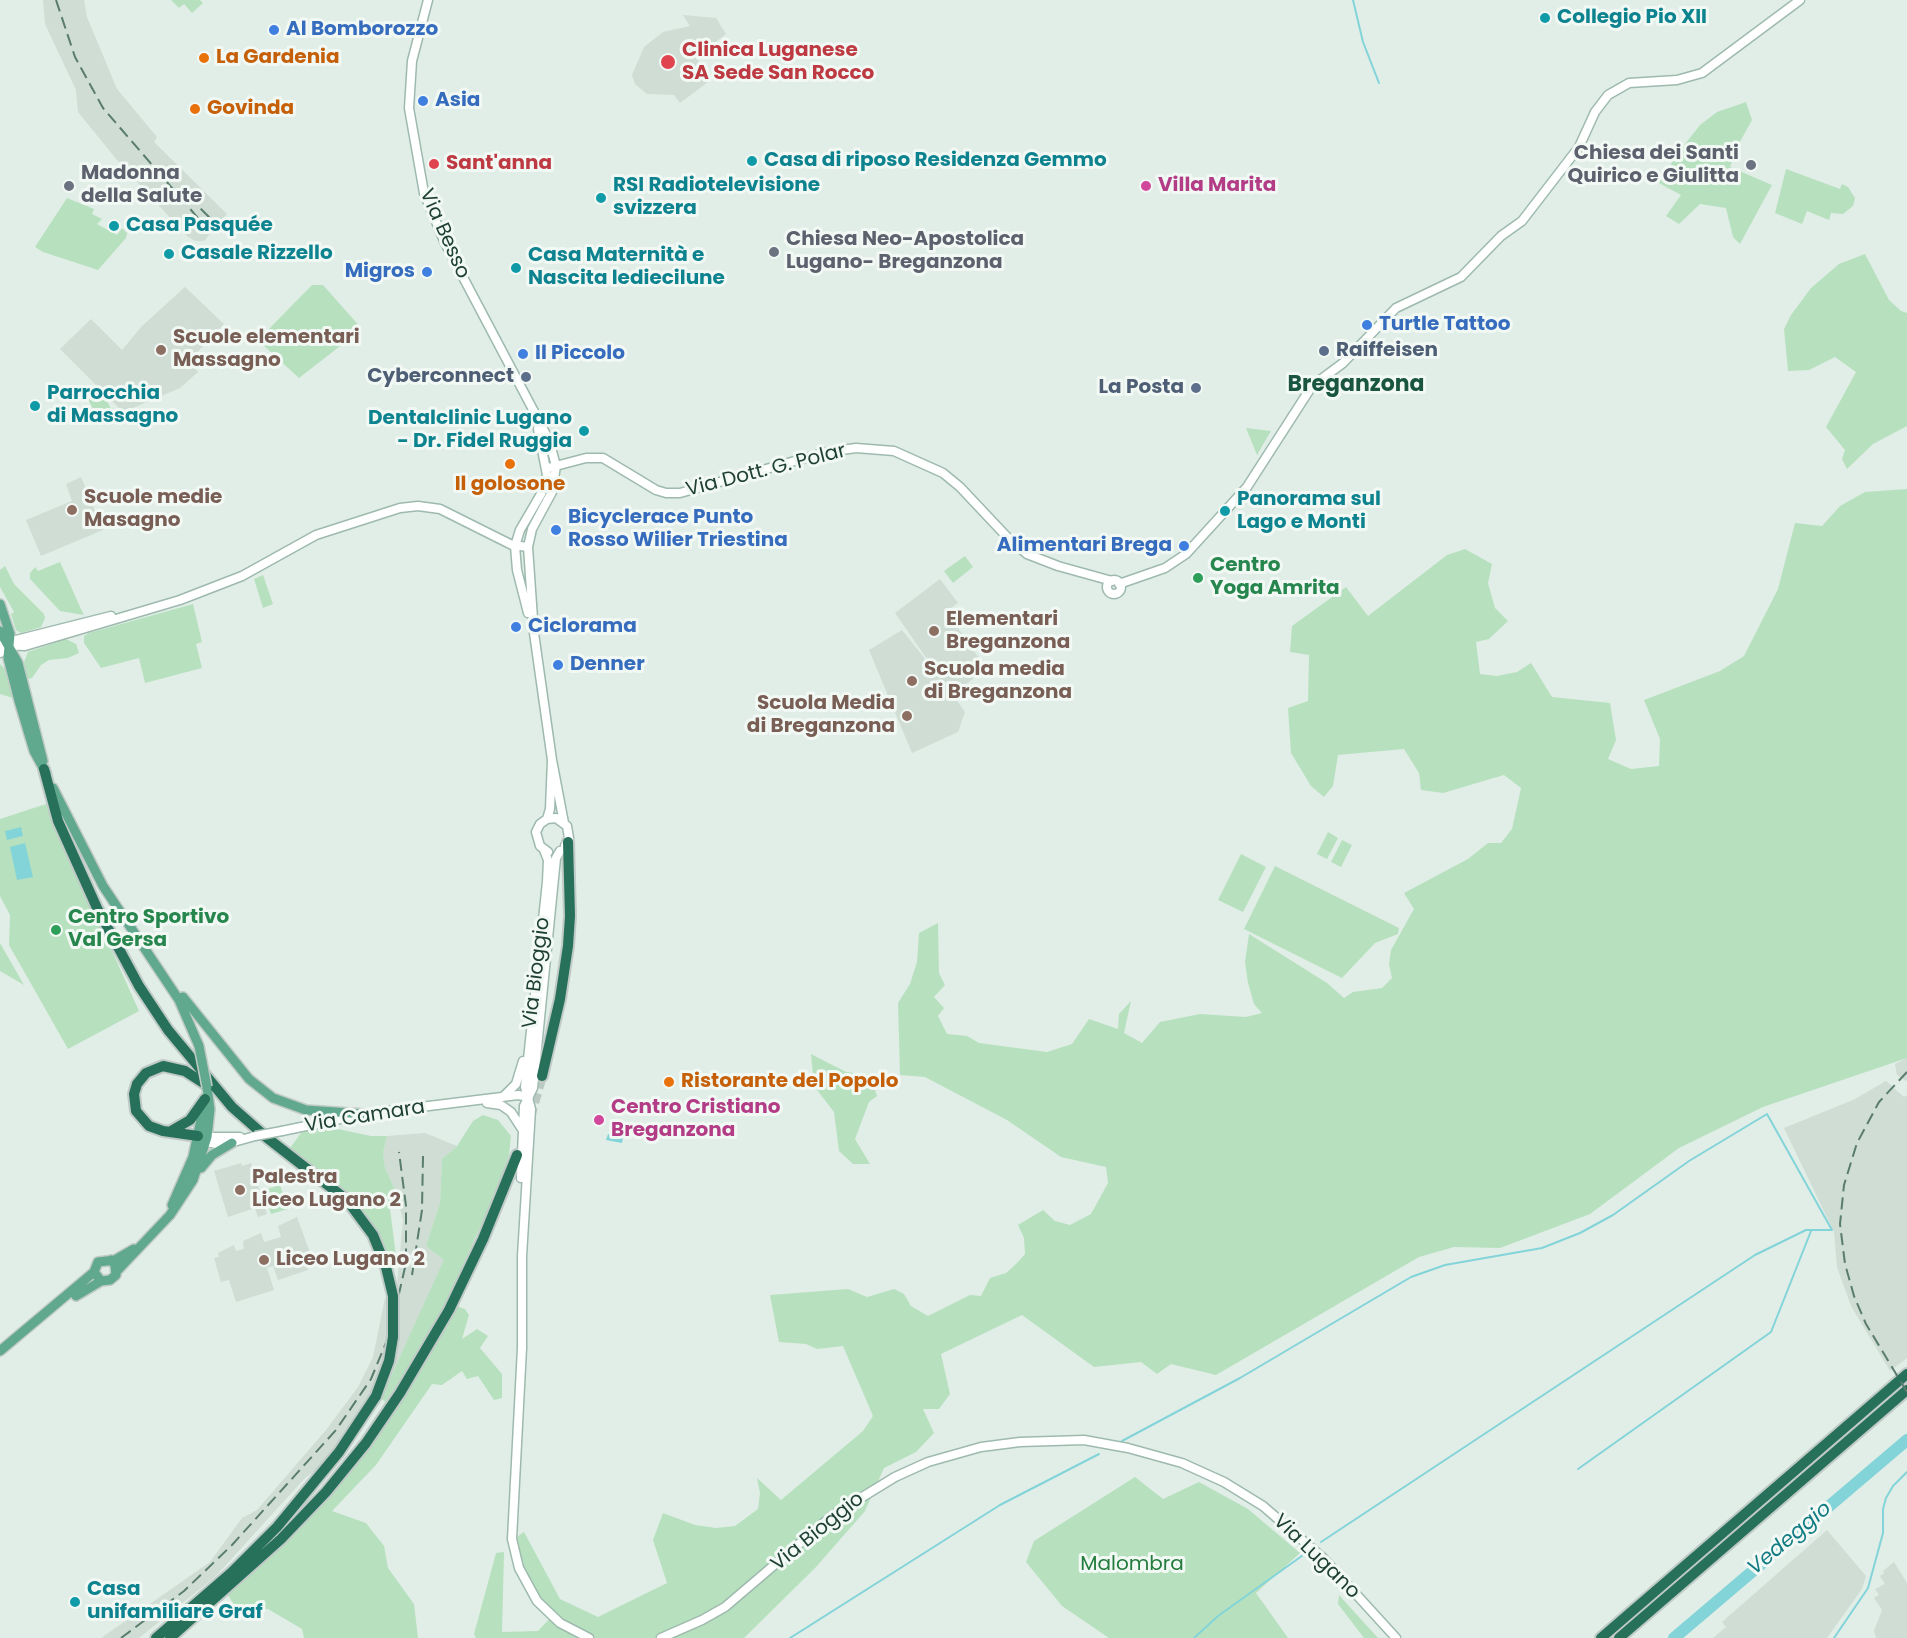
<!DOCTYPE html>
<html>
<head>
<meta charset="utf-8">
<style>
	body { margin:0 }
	canvas { display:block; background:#e1ede7 }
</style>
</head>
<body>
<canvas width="1907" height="1638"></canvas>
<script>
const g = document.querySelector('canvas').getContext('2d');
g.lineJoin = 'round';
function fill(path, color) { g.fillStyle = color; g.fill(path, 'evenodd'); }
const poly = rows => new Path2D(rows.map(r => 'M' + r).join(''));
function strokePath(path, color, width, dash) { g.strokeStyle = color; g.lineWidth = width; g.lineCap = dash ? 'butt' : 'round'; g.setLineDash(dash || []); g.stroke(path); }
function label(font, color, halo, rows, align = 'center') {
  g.font = font + ' Poppins,sans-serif'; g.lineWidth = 6; g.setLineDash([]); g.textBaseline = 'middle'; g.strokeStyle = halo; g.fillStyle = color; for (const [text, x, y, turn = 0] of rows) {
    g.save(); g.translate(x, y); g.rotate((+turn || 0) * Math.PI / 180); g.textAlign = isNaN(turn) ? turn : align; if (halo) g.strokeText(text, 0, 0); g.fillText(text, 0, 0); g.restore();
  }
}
fill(poly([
	[43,0,84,0,87,17,117,89,157,137,154,142,227,214,204,241,195,241,187,236,117,160,78,112,76,90,45,24],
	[683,15,716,18,726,34,705,50,702,46,693,54,712,79,680,103,674,95,647,94,635,84,632,75,644,47,663,32,690,26],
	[185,287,224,324,190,360,198,372,180,388,123,412,60,349,91,319,122,350,142,326],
	[81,477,103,530,41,556,26,520,72,501,66,484],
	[940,579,958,603,946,611,986,668,953,695,965,712,958,732,912,753,869,650,902,630,941,679,895,613],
	[1907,1058,1907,1080,1906,1081,1897,1075,1895,1064],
	[1886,1081,1904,1097,1907,1095,1907,1358,1890,1371,1851,1306,1837,1267,1834,1232,1784,1128,1853,1100],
	[425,1133,457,1146,442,1159,440,1203,426,1246,445,1260,381,1398,376,1396,318,1469,305,1478,215,1577,139,1638,101,1638,210,1562,242,1518,257,1510,326,1430,358,1387,373,1357,385,1298,397,1285,403,1220,396,1192,385,1168,383,1153,387,1136],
	[241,1163,242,1166,251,1163,267,1214,258,1217,255,1208,228,1217,214,1171],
	[297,1217,313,1261,306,1263,308,1270,278,1280,273,1266,267,1268,274,1290,236,1302,229,1280,221,1282,214,1258,219,1257,218,1253,234,1245,236,1251,244,1249,243,1241,261,1233,264,1242,281,1237,278,1226],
	[1827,1530,1866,1576,1862,1589,1827,1638,1713,1638,1726,1627,1722,1622],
	[1894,1562,1907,1583,1907,1638,1876,1638,1874,1631,1882,1610,1874,1598,1879,1595,1875,1589,1885,1584,1880,1576,1884,1573,1883,1571]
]), '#cfddd5');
fill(poly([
	[171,0,200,0,203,3,192,13,184,4,179,8],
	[1746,102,1752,120,1737,147,1730,167,1772,185,1740,244,1733,237,1726,208,1700,204,1679,224,1666,216,1681,195,1659,183,1678,153,1700,125,1717,112],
	[1786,169,1840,189,1842,184,1848,187,1855,198,1853,206,1843,214,1831,213,1829,220,1807,211,1802,224,1775,213],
	[67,198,94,209,92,214,102,219,97,224,117,235,122,228,127,233,126,238,98,270,43,252,35,247],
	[1865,254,1889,300,1901,311,1907,313,1907,426,1873,444,1847,469,1842,459,1845,450,1826,427,1856,372,1835,357,1809,370,1788,371,1784,329,1791,315,1811,288,1839,264],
	[312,285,323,285,362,329,299,378,263,345,264,334],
	[99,385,111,409,96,415,84,391],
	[1246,428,1271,431,1257,455],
	[1907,489,1907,1058,1763,1107,1679,1148,1590,1214,1500,1248,1454,1247,1419,1257,1216,1375,1171,1364,1157,1374,1141,1362,1094,1367,1022,1315,941,1354,950,1394,939,1409,923,1409,934,1433,916,1452,884,1468,865,1511,816,1567,744,1638,476,1638,474,1634,496,1553,504,1552,502,1632,538,1631,554,1614,535,1592,522,1564,517,1537,524,1532,560,1599,598,1617,667,1583,653,1540,663,1513,695,1525,716,1528,735,1526,758,1509,760,1493,757,1478,781,1500,863,1431,873,1416,843,1346,817,1349,806,1344,779,1342,770,1295,848,1289,867,1297,894,1289,904,1294,911,1306,928,1316,970,1295,981,1296,990,1278,1006,1273,1016,1264,1025,1254,1024,1238,1018,1225,1043,1210,1055,1221,1070,1225,1091,1214,1108,1183,1106,1167,1061,1157,1007,1120,925,1077,900,1075,898,1003,910,984,917,962,919,933,938,923,939,973,945,985,934,997,944,1008,938,1016,947,1034,967,1036,979,1043,1047,1052,1072,1044,1089,1019,1118,1029,1119,1014,1131,1001,1124,1033,1142,1043,1160,1022,1200,1014,1246,1017,1262,1013,1254,1004,1248,983,1245,962,1249,934,1327,983,1344,998,1353,992,1382,988,1392,978,1389,964,1391,950,1414,909,1404,893,1468,859,1488,843,1501,843,1512,829,1521,788,1504,775,1443,793,1421,790,1419,773,1404,749,1338,755,1333,786,1324,797,1311,786,1291,753,1288,708,1308,701,1309,655,1290,652,1292,626,1346,587,1368,616,1447,555,1465,549,1492,564,1488,583,1495,608,1508,621,1489,639,1476,642,1480,674,1497,676,1517,672,1531,663,1552,697,1610,703,1616,740,1608,759,1631,769,1659,766,1660,739,1644,700,1720,671,1744,656,1778,589,1795,523,1822,526,1840,506,1865,492],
	[965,556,973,567,953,583,944,571],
	[60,562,81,609,84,615,60,611,30,579,30,573,35,567,38,571],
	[5,566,14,584,44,614,45,618,41,627,21,633,16,630,11,614,14,612,0,587,0,570],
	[263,575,273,604,263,608,254,579],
	[193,604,202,642,196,644,202,668,145,683,139,658,101,668,84,643,84,636,89,633],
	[66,639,76,644,79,653,68,658,49,660,41,665,32,678,27,679,24,662,28,652],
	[0,664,8,672,16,699,0,694],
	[46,804,139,1011,68,1049,9,945,10,915,0,896,0,819],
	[1328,832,1338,838,1327,859,1317,854],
	[1342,840,1352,845,1341,867,1331,862],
	[1241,854,1266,867,1243,912,1218,900],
	[1275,866,1399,928,1398,934,1375,943,1342,978,1244,929],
	[0,943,24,985,0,971],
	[811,1054,846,1072,870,1075,877,1096,869,1102,855,1139,870,1164,853,1164,839,1151,834,1112,814,1086],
	[483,1115,498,1120,511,1136,509,1155,499,1186,446,1302,408,1370,385,1402,381,1398,444,1260,426,1246,440,1203,442,1159,457,1146,473,1121],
	[328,1127,371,1136,387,1136,383,1153,385,1168,396,1192,389,1201,396,1256,388,1256,369,1219,338,1186,290,1148,301,1133],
	[280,1185,288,1209,271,1214,264,1190],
	[456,1306,465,1309,469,1315,462,1339,477,1329,488,1336,480,1348,502,1374,502,1398,494,1400,478,1376,467,1379,462,1371,442,1385,432,1384,376,1465,332,1511,366,1523,384,1546,388,1568,414,1604,418,1638,304,1638,302,1629,268,1609,238,1611,228,1595,323,1502,372,1444,429,1357],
	[1135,1477,1163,1499,1199,1482,1248,1509,1300,1553,1256,1593,1288,1638,1109,1638,1062,1606,1026,1562,1034,1541],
	[1339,1595,1378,1638,1364,1638,1338,1604]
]), '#b7e1be');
fill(poly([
	[21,827,23,836,7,840,5,831],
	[25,843,33,877,17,880,10,847],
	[619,1130,624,1131,622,1143,606,1140,608,1134,617,1136]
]), '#83d4d9');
strokePath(poly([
	[1353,0,1363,42,1379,83],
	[1122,1441,1240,1378,1411,1277,1445,1265,1542,1248,1580,1233,1613,1215,1689,1161,1767,1114,1832,1230,1806,1230,1755,1255,1321,1542],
	[1578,1469,1771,1332,1811,1231],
	[790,1638,1000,1505,1099,1454],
	[1194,1638,1218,1616,1306,1553],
	[1834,1638,1868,1588,1883,1533,1883,1509,1886,1498,1893,1486,1907,1472]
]), '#83d4d9', 2);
strokePath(poly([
	[1674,1638,1907,1440]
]), '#83d4d9', 12);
strokePath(poly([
	[530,1117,542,1076]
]), '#bacac3', 10, [10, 5]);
const secondary = poly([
	[428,0,412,61,409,108,424,193,445,243,549,440,556,466,552,492,532,529,528,547,534,633,552,760],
	[548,468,586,458,603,458,656,490,666,493,680,493,827,452,856,448,894,451,943,473,960,487,1009,539,1027,554,1058,566,1112,581],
	'1107 587a7 7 0 1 1 14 0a7 7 0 1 1-14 0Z',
	[1119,584,1165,568,1186,554,1247,487,1312,386,1343,363,1396,308,1461,277,1501,236,1522,221,1579,147,1595,112,1608,95,1629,83,1677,80,1702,73,1800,0],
	[528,613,517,570,515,546,520,530,541,494,547,475,538,429],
	[0,645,25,646,180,600,242,576,316,535,400,508,418,506,440,509,512,545,528,547],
	[0,653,16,640,111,616],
	[547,819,556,818,567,826,569,838,565,846],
	[544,850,548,860,547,882,525,1087,531,1109,522,1256,522,1348,512,1539,519,1568,537,1601,560,1623,589,1638],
	[548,852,540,846,536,832,540,824,547,819,550,809,552,760,564,823],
	[504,1096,516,1084,523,1061],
	[487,1103,501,1105,511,1112,522,1129],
	[282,1131,364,1114,518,1095,529,1097],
	[207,1137,240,1137],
	[206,1142,223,1145,255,1136],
	[521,1178,524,1106,533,1088,556,858,560,851],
	[661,1638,702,1620,725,1607,833,1515,895,1477,928,1462,981,1447,1020,1442,1084,1440,1128,1448,1182,1463,1224,1482,1263,1506,1323,1558,1396,1638]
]);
const primary = poly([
	[0,604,10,634,8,658,19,701,34,751,46,773],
	[0,631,18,663,43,761],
	[53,788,103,886,179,1000,199,1046],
	[183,997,249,1079,273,1098,306,1110,364,1114],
	[201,1168,212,1155,232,1143],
	[172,1205,193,1157,205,1101],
	[111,1260,115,1265,116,1275,110,1280,101,1281,94,1272,98,1262,115,1260,134,1249],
	[117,1271,170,1215,193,1180,207,1137,210,1109,207,1087],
	[76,1296,101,1281],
	[0,1351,94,1272]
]);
const highway = poly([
	[44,769,58,821,97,908,139,986,168,1030,232,1107,266,1137,347,1200,373,1235,386,1267],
	[542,1076,560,999,568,946,570,916,568,842],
	[171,1131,190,1120,205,1099],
	[198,1136,163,1131,149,1126,136,1111,134,1094,137,1084,146,1073,163,1066,185,1071,205,1084],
	[156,1638,232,1572,277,1527,339,1452,376,1396],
	[170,1638,281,1539,326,1492,366,1443,400,1393,449,1310,483,1239,517,1155],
	[1601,1638,1907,1374],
	[1619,1638,1907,1390]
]);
strokePath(secondary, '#9ebaae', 11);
strokePath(primary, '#c0cac6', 12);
strokePath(highway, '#c0cac6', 14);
strokePath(secondary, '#fff', 8);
strokePath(primary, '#60a88e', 9);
strokePath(highway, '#27705a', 10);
strokePath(poly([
	[56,0,75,57,103,108,204,225],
	[188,196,211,219],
	[1907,1072,1879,1102,1857,1143,1844,1185,1840,1224,1845,1264,1854,1296,1866,1324,1907,1392],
	[412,1275,422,1210,423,1156],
	[121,1638,184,1591,232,1545,336,1430,371,1379,390,1333,406,1263,406,1206,399,1152]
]), '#5a7c6f', 2, [12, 6]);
const secondaryBridge = poly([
	[255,1136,282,1131]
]);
const primaryBridge = poly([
	[199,1046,207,1087]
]);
const highwayBridge = poly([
	[376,1396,389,1361,393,1337,393,1296,386,1267]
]);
strokePath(secondaryBridge, '#9ebaae', 11, []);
strokePath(primaryBridge, '#c0cac6', 12, []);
strokePath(highwayBridge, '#c0cac6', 14, []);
strokePath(secondaryBridge, '#fff', 8);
strokePath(primaryBridge, '#60a88e', 9);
strokePath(highwayBridge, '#27705a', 10);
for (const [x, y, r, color] of [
	[1545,18,6,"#0f9aa8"],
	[274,30,6,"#3f7fe0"],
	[204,58,6,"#e8710a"],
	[668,62,8,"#e0444e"],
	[423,101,6,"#3f7fe0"],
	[195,109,6,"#e8710a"],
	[752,161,6,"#0f9aa8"],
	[434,164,6,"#e0444e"],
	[1751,165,6,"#6b7280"],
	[69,186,6,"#6b7280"],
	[1146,186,6,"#d1479c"],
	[601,198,6,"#0f9aa8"],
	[114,226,6,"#0f9aa8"],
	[774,252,6,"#6b7280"],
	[169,254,6,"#0f9aa8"],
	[516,268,6,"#0f9aa8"],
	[427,272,6,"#3f7fe0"],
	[1367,325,6,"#3f7fe0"],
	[161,350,6,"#8d6e63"],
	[1324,351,6,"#5c6f8a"],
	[523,354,6,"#3f7fe0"],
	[526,377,6,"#5c6f8a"],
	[1196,388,6,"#5c6f8a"],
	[35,406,6,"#0f9aa8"],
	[584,431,6,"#0f9aa8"],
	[510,464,6,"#e8710a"],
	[72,510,6,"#8d6e63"],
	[1225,511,6,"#0f9aa8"],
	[556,530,6,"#3f7fe0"],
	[1184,546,6,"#3f7fe0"],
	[1198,578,6,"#2e9e5b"],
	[516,627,6,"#3f7fe0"],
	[934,631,6,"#8d6e63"],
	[558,665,6,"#3f7fe0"],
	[912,681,6,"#8d6e63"],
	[907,716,6,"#8d6e63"],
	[56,930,6,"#2e9e5b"],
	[669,1082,6,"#e8710a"],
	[599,1120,6,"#d1479c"],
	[240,1190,6,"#8d6e63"],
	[264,1260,6,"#8d6e63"],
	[75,1602,6,"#0f9aa8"]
]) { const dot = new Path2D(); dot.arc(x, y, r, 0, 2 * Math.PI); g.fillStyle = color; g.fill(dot); strokePath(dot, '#f2f9f5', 2); }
label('bold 20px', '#0d838f', '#f2f9f5', [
	["Collegio Pio XII",1557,18],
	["Casa di riposo Residenza Gemmo",764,161],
	["RSI Radiotelevisione",613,186],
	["svizzera",613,209],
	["Casa Pasquée",126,226],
	["Casale Rizzello",181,254],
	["Casa Maternità e",528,256],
	["Nascita lediecilune",528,279],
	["Parrocchia",47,394],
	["di Massagno",47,417],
	["Dentalclinic Lugano",572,419,"right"],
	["- Dr. Fidel Ruggia",572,442,"right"],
	["Panorama sul",1237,500],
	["Lago e Monti",1237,523],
	["Casa",87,1590],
	["unifamiliare Graf",87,1613]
], 'left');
label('bold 20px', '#366cbe', '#f2f9f5', [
	["Al Bomborozzo",286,30],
	["Asia",435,101],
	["Migros",415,272,"right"],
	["Turtle Tattoo",1379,325],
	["Il Piccolo",535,354],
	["Bicyclerace Punto",568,518],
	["Rosso Wilier Triestina",568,541],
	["Alimentari Brega",1172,546,"right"],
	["Ciclorama",528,627],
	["Denner",570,665]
], 'left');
label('bold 20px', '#be3a42', '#f2f9f5', [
	["Clinica Luganese",682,51],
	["SA Sede San Rocco",682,74],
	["Sant'anna",446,164]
], 'left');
label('bold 20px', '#c56008', '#f2f9f5', [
	["La Gardenia",216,58],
	["Govinda",207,109],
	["Il golosone",510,485,"center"],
	["Ristorante del Popolo",681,1082]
], 'left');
label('bold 20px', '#5b616d', '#f2f9f5', [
	["Chiesa dei Santi",1739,154,"right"],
	["Quirico e Giulitta",1739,177,"right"],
	["Madonna",81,174],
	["della Salute",81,197],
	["Chiesa Neo-Apostolica",786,240],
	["Lugano- Breganzona",786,263]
], 'left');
label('bold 20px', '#b23c85', '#f2f9f5', [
	["Villa Marita",1158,186],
	["Centro Cristiano",611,1108],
	["Breganzona",611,1131]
], 'left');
label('20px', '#1f4034', '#f2f9f5', [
	["Via Besso",444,234,66],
	["Via Dott. G. Polar",766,471,-14],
	["Via Bioggio",537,973,-83],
	["Via Camara",365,1117,-9],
	["Via Bioggio",818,1532,-39],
	["Via Lugano",1316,1557,44]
]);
label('bold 20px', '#785e54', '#f2f9f5', [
	["Scuole elementari",173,338],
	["Massagno",173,361],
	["Scuole medie",84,498],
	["Masagno",84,521],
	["Elementari",946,620],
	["Breganzona",946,643],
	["Scuola media",924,670],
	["di Breganzona",924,693],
	["Scuola Media",895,704,"right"],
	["di Breganzona",895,727,"right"],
	["Palestra",252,1178],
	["Liceo Lugano 2",252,1201],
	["Liceo Lugano 2",276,1260]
], 'left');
label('bold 20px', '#4e5e75', '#f2f9f5', [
	["Raiffeisen",1336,351,"left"],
	["Cyberconnect",514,377],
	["La Posta",1184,388]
], 'right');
label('bold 20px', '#27864d', '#f2f9f5', [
	["Centro",1210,566],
	["Yoga Amrita",1210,589],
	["Centro Sportivo",68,918],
	["Val Gersa",68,941]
], 'left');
label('20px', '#247c3d', '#f2f9f5', [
	["Malombra",1132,1565]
]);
label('italic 21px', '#127c83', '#f2f9f5', [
	["Vedeggio",1790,1539,-40]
]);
label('bold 22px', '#195540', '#f2f9f5', [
	["Breganzona",1356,385]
]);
</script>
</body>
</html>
